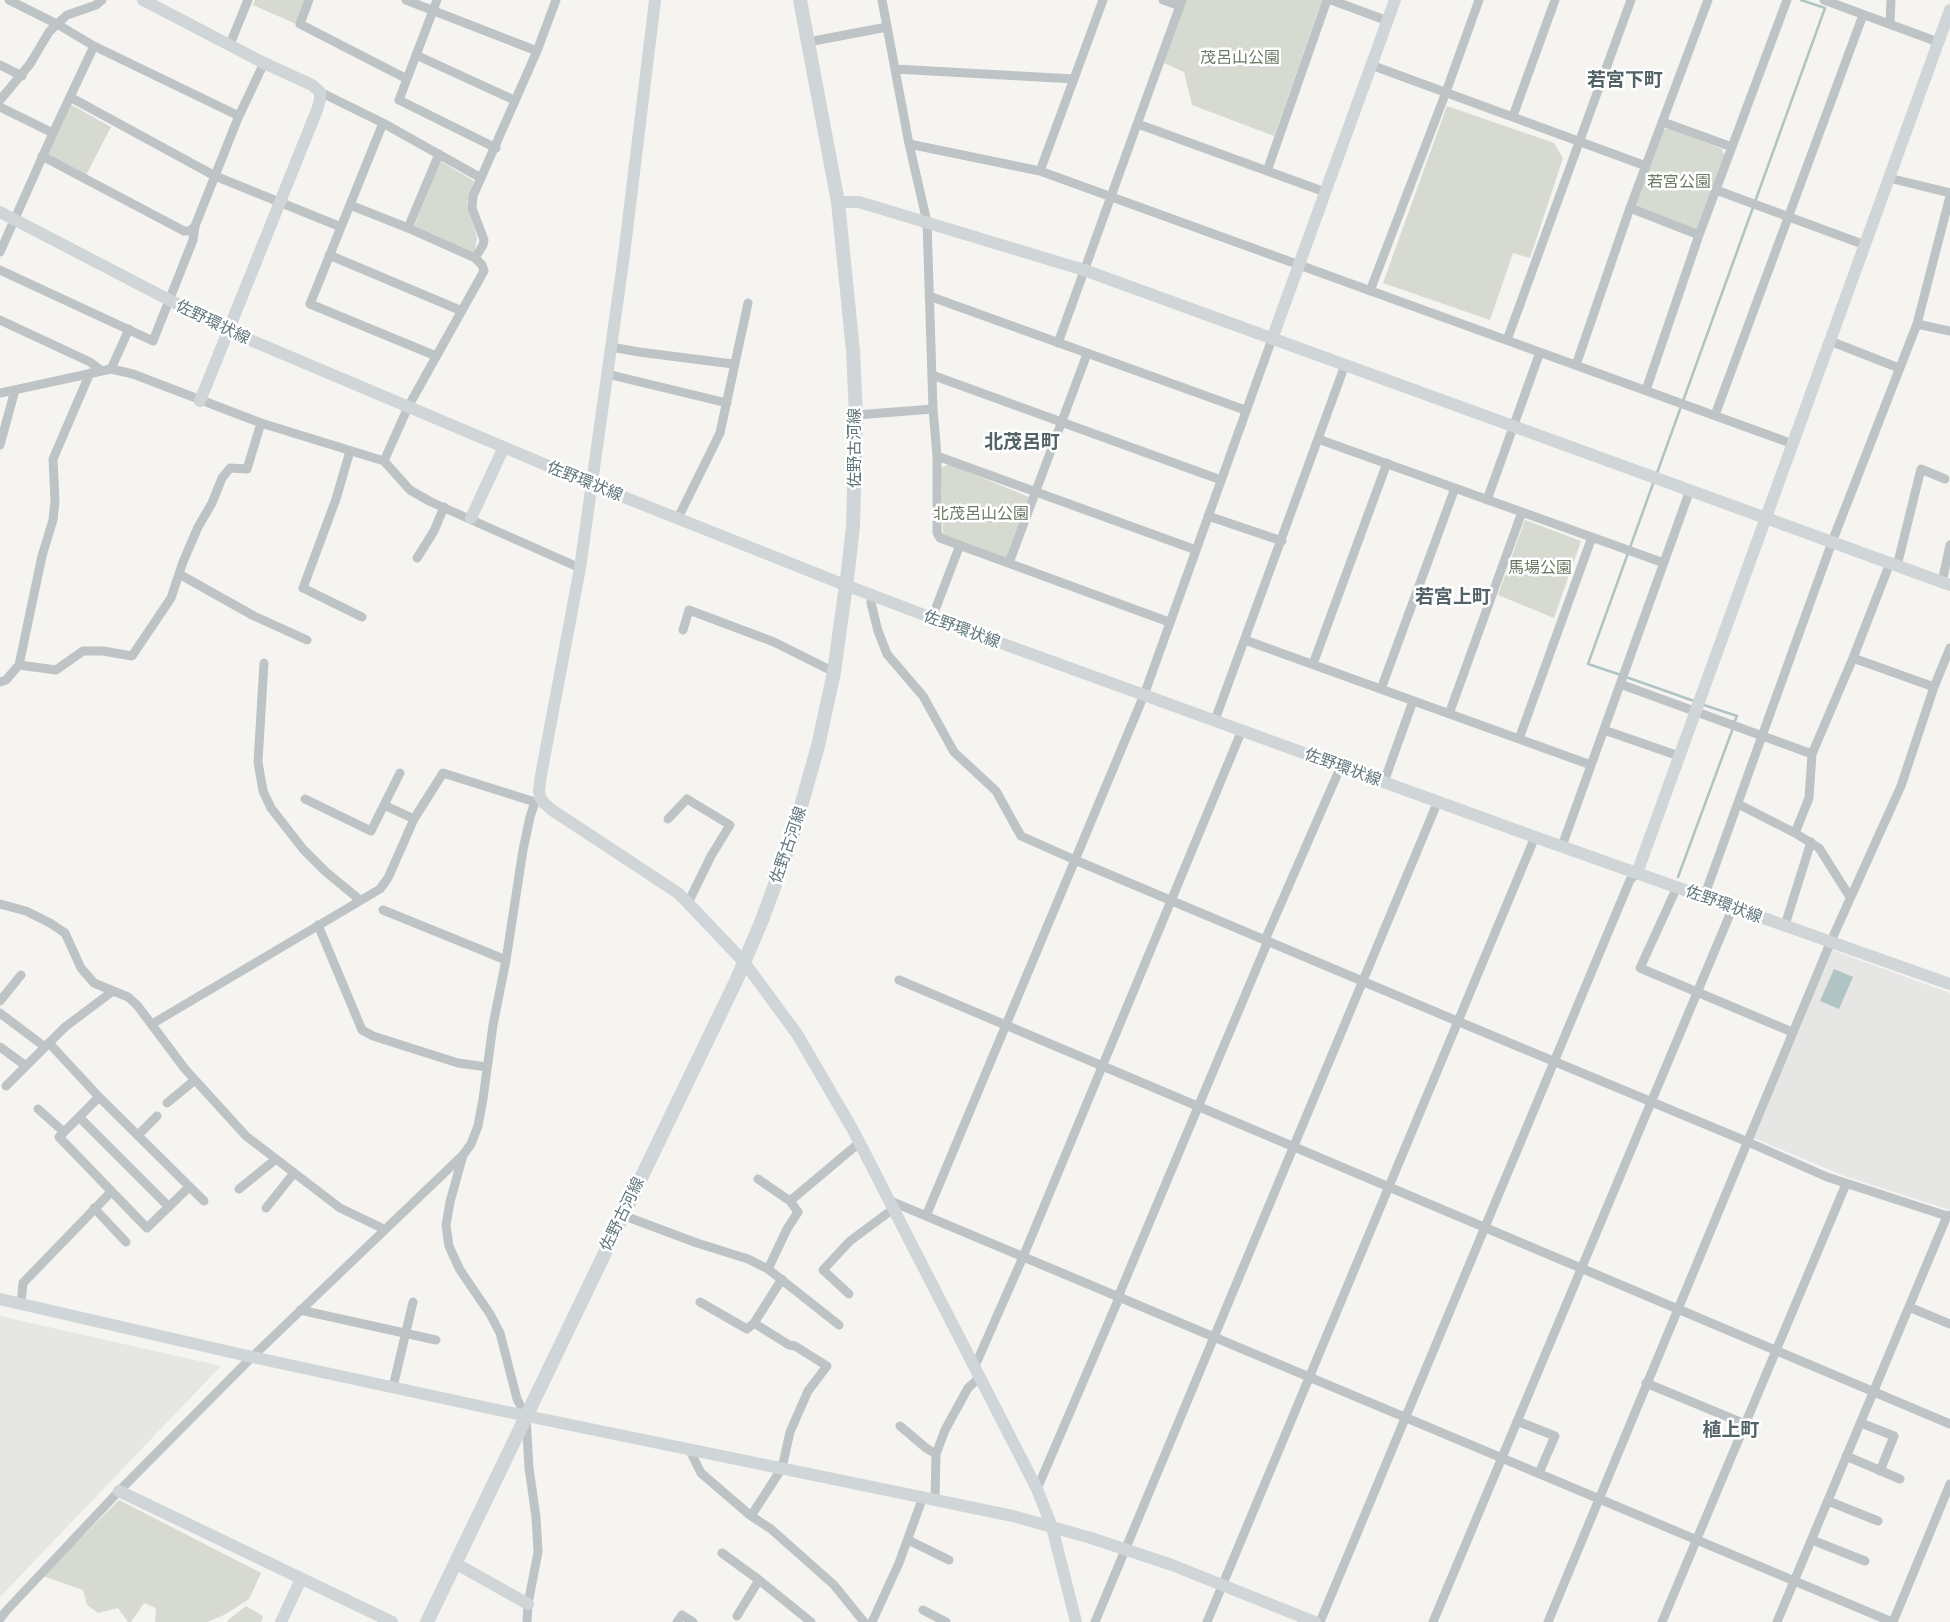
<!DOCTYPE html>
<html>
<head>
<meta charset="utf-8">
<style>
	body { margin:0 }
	canvas { display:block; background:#f5f4f1 }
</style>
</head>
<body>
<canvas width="1950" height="1622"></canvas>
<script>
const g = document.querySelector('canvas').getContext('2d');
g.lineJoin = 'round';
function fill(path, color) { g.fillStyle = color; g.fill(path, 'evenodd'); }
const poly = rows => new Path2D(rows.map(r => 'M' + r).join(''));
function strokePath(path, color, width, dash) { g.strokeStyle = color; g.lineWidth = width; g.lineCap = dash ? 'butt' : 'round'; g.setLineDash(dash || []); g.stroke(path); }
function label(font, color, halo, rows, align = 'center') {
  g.font = font + ' Barlow,"Noto Sans JP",sans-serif'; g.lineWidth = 5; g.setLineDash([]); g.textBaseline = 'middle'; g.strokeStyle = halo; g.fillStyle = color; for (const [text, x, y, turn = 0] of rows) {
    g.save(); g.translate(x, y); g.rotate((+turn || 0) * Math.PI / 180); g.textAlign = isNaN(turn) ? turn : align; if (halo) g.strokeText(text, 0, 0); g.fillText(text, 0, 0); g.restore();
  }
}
fill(poly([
	[1832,950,1950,993,1950,1210,1844,1176,1754,1138],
	[0,1316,221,1366,0,1597]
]), '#e6e6e5');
fill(poly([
	[255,0,305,0,296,24,253,5],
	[1186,0,1322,0,1274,136,1192,105,1184,72,1164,63],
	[70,104,111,127,86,175,46,155],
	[1447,106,1554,143,1563,158,1530,258,1513,253,1490,320,1383,283],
	[1669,128,1722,149,1725,156,1698,233,1632,208,1662,130],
	[440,161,474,181,467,203,477,238,474,254,414,227],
	[949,464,1029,497,1007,558,943,535,941,468],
	[1525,520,1581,541,1554,618,1498,595],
	[119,1500,261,1573,249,1599,224,1615,207,1622,155,1622,156,1608,144,1603,131,1622,128,1622,118,1608,98,1613,87,1605,83,1590,43,1576],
	[246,1606,263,1616,261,1622,228,1622,228,1620]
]), '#d6dad0');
fill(poly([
	[1834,969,1853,977,1839,1009,1820,1001]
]), '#b1c4c4');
strokePath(poly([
	[1657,473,1825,8,1801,0],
	[1621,675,1588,664,1654,481],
	[1626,677,1694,701],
	[1701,704,1737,716,1734,723],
	[1678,877,1733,728]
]), '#b1c4c4', 2.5);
strokePath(poly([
	[9,0,57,24,94,46,239,116],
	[309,0,300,24,407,79],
	[406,0,537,51],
	[437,0,399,100,496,148],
	[882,0,909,144,927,222,933,409,937,456,937,533,940,538,1169,622],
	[1163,0,1180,6],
	[1331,0,1388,21],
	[1824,0,1938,42],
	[1890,24,1891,0],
	[808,42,887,27],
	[230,44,248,0],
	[416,55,514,100],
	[0,65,22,76],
	[1371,65,1646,166],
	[895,69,1074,79],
	[320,92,383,123,481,178],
	[70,97,215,176,341,227],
	[0,100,30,64,49,32,57,24,67,15,96,5,102,0],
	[0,107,53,133],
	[1513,116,1555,0],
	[1663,122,1732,147],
	[383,123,310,304,436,356],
	[1138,124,1325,192],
	[909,144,1040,171,1793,444],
	[42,156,184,231,190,231,195,226],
	[1040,171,1103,0],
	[1267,171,1327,0],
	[1889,178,1950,193],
	[1716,190,1865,245],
	[1950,196,1917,324,1950,331],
	[350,205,408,228,475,258,482,265,484,271,408,407,384,461],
	[1630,208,1699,235],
	[408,228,439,154],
	[0,252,53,133,94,46],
	[329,255,462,311],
	[475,258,483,245,484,240,472,208,473,196,537,51,556,0],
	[0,270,153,341,193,240,195,226,238,118,264,63],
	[1370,291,1446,92,1479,0],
	[929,296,1245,410],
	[0,320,90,362,102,371],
	[1272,339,1144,695,1075,860,1457,1021,1748,1142,1827,1177,1947,1216,1950,1215],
	[1507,340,1631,0],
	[1830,341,1899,368],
	[1058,343,1182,0],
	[611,347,639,352,733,364],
	[1576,365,1630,208,1708,0],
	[111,369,129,329],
	[607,374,727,403],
	[932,375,1221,480],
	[1646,390,1699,235,1787,0],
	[0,393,111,369,133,374,261,423,384,461,410,490,431,502,580,568],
	[856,415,933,409],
	[1715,415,1863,15],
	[1318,439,1664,563],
	[0,445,15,390],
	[350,451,336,499,303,588,362,617],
	[937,456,1196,550],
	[1487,500,1540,352],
	[1208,516,1282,541],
	[678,518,720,433,748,303],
	[417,558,434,531,444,507],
	[1009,563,1087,354],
	[1897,566,1921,469,1945,479],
	[179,574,254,616,307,640],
	[1942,582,1950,545],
	[872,595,871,603,878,631,887,654,923,696,954,752,996,791,1021,836,1075,860,926,1216],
	[932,618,960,545],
	[683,630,689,610,774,642,834,672],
	[1245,640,1591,765],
	[1853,658,1934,687],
	[264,663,258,762,263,791,271,808,303,849,326,872,360,900],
	[1313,664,1387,463],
	[19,665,56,670,83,651,103,651,132,656,171,598,183,562,198,527,212,503,222,478,230,468,247,469,261,423],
	[0,682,6,680,19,665,42,556,53,520,55,501,53,459,90,373],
	[1620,684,1812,754],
	[1381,689,1455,488],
	[1449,714,1522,512],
	[1215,720,1345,365],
	[1604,730,1679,756],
	[1519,739,1592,537],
	[1384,782,1413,701],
	[305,799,371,831,400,773],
	[1738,804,1795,833],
	[384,805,414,819],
	[668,819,687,799,730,825,711,856,688,903],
	[1562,846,1690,490],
	[1677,887,1640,968,1792,1032],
	[1704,897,1832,542,1917,324],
	[1850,897,1819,848,1795,833,1809,798,1812,754,1853,658,1890,563],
	[0,904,26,911,50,923,65,933,81,968,94,983,128,997,137,1005,185,1069,246,1136,340,1208,384,1229],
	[383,910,506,960],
	[318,925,362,1030,373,1036,458,1063,487,1067],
	[1785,925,1811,842],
	[1265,940,1341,766],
	[899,980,1950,1424],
	[0,1001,21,975],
	[0,1013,45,1047],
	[152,1024,380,889,388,878,414,819,443,773,535,802],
	[49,1043,99,1097],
	[0,1047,26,1066],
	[6,1086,65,1027,113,991],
	[167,1103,195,1080],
	[38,1109,64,1132],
	[79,1117,169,1207],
	[138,1135,157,1116],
	[463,1155,450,1202,446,1225,449,1246,460,1270,490,1314,500,1333,517,1399,526,1416,529,1468,536,1517,538,1552,528,1604,527,1622],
	[758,1179,790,1201,798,1212,787,1229,768,1269],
	[189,1187,147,1228,59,1137,99,1097,204,1201],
	[239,1189,276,1159],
	[888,1200,1892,1622],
	[790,1201,859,1143],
	[94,1208,126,1242],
	[266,1208,294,1173],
	[622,1215,697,1243,748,1259,768,1269,839,1325],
	[849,1294,823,1270,850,1241,893,1209],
	[1118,1297,1268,941],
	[700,1302,747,1329,754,1323,782,1279],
	[21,1304,23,1283,111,1192],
	[1909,1307,1950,1324],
	[300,1310,436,1340],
	[975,1366,1023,1257,1242,730],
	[1646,1383,1745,1424],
	[393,1387,413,1302],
	[1517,1421,1555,1436,1539,1473],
	[1861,1423,1894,1436,1880,1471],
	[900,1426,926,1448,936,1454],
	[689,1449,701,1473,751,1516,771,1529,834,1585,864,1622],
	[1846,1456,1900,1479],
	[1037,1489,1119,1298],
	[935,1499,936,1454,945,1430,968,1388,980,1377],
	[1828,1501,1878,1521],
	[751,1516,782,1468,790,1432,808,1391,827,1366,795,1346,789,1345,754,1323],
	[908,1540,949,1560],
	[1812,1540,1865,1561],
	[722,1553,759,1580,811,1622],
	[923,1610,946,1622],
	[737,1616,759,1580],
	[0,1619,6,1611,119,1491,252,1357,463,1155,471,1144,478,1126,483,1099,493,1025,506,960,523,850,530,817,535,802,540,797],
	[677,1622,682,1615,693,1622],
	[872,1622,899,1563,923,1497],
	[1095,1622,1438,801],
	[1207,1622,1535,837],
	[1320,1622,1630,880,1637,873],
	[1433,1622,1733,907],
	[1548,1622,1831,941,1901,786,1934,687,1950,648],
	[1662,1622,1846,1184],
	[1777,1622,1947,1216],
	[1893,1622,1950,1484]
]), '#bec4c6', 9);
strokePath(poly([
	[143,0,264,63,312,85,320,92,320,100,317,110,200,401],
	[655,0,624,255,580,568,541,775,539,791,540,797,544,803,552,810,678,893,688,903,744,962,797,1034,853,1130,1037,1489,1052,1527,1076,1622],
	[838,202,859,202,1084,270,1950,585],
	[0,212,229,331,591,484,835,581,932,618,1535,837,1950,984],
	[1272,339,1395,0],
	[471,518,504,447],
	[1637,873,1950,10],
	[0,1299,252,1357,498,1410,1013,1516,1091,1538,1172,1565,1315,1622],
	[119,1491,392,1622],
	[455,1563,528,1604],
	[281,1622,301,1579]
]), '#d0d6d8', 12);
strokePath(poly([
	[427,1622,737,979,762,920,792,838,818,746,834,672,848,571,853,526,856,415,853,351,838,202,800,0]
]), '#d0d6d8', 14);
label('16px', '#6d7a63', '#fff', [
	["茂呂山公園",1240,58],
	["若宮公園",1679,182],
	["北茂呂山公園",981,514],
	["馬場公園",1540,568]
]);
label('16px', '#60777d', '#fff', [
	["佐野環状線",213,322,26],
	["佐野古河線",855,448,-90],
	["佐野環状線",585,481,22],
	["佐野環状線",962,629,20],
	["佐野環状線",1343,767,20],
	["佐野古河線",788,845,-71],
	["佐野環状線",1724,904,20],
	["佐野古河線",622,1214,-64]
]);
label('bold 19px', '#526368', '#fff', [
	["若宮下町",1625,80],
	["北茂呂町",1022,442],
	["若宮上町",1453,597],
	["植上町",1731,1430]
]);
</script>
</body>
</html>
